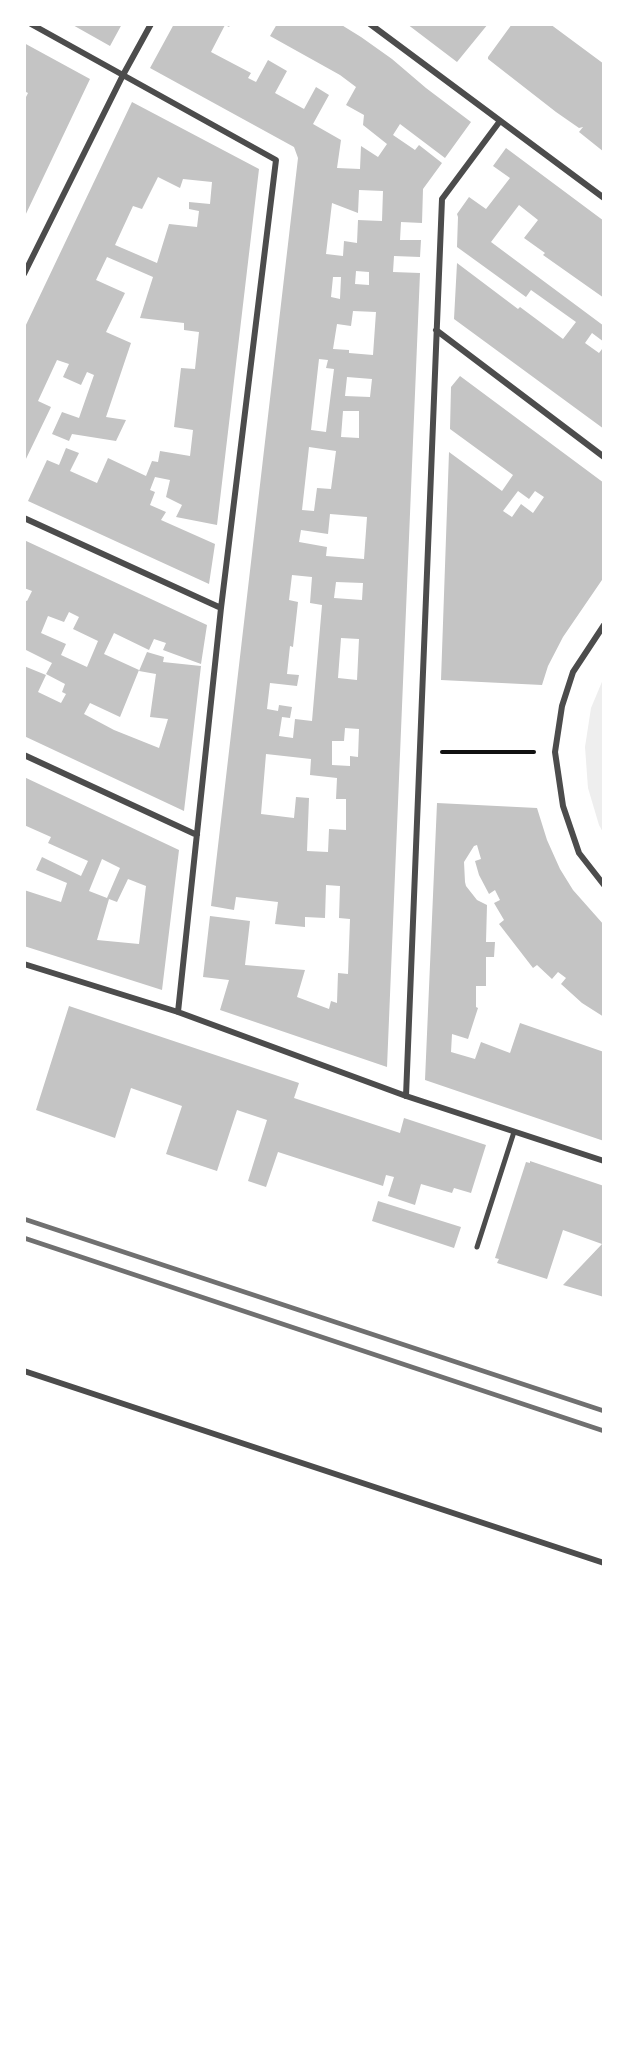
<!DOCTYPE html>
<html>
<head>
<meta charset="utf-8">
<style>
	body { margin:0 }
	#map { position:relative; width:628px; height:2055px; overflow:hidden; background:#fff; font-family:Karla,sans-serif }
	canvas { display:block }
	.frame { position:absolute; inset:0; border:26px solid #fff; pointer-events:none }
</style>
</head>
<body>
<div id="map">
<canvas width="628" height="2055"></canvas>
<div class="frame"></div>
</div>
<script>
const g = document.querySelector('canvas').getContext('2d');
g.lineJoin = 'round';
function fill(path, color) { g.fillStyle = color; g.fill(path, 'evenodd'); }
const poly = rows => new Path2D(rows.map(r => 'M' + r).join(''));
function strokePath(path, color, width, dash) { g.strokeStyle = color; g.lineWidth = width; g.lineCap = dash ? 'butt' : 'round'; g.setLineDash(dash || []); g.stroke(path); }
fill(poly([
	[604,677,604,834,599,825,588,788,585,747,591,708]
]), '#eee');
fill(poly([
	[71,24,122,24,110,46],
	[174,24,231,24,229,27,225,25,211,52,251,73,248,78,256,82,268,60,287,71,275,93,304,109,316,87,329,95,313,124,341,140,337,168,360,169,361,146,378,157,387,144,363,125,364,115,346,105,356,87,340,75,270,36,277,24,340,24,361,37,392,59,426,88,471,122,445,158,400,124,393,135,415,150,419,145,442,163,423,189,422,223,401,222,400,240,421,240,420,257,394,256,393,272,420,273,387,1067,220,1010,229,980,203,977,210,916,250,921,245,965,305,970,297,997,329,1009,331,1001,337,1003,338,973,348,974,350,919,339,918,340,886,326,885,325,918,305,917,305,927,275,924,278,902,236,897,234,910,211,906,298,158,294,147,150,68],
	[359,190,383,191,382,221,358,220,357,243,344,241,343,256,326,254,332,203,358,213],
	[356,271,369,272,369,285,355,284],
	[333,277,341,277,340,299,331,297],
	[353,311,376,312,373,355,349,353,349,350,333,349,337,324,351,326],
	[319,359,328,360,326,368,334,369,326,432,311,430],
	[347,377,372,379,370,397,345,396],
	[343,411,359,411,359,438,341,437],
	[309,447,336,451,331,489,317,488,314,511,302,510],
	[330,514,367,517,364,559,326,556,327,547,299,542,301,530,328,534],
	[292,575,312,577,310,603,322,605,312,721,295,719,293,738,279,736,282,717,290,718,292,707,279,705,278,711,267,709,270,683,297,686,299,675,287,674,290,646,293,647,298,602,289,600],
	[336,582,363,583,362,600,334,598],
	[341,638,359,639,357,680,338,678],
	[345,728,359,729,358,757,350,756,350,766,332,765,332,741,344,741],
	[266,754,311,759,310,775,337,778,336,799,346,799,346,830,329,829,328,852,307,851,309,798,296,797,294,818,261,814],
	[407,24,488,24,457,62],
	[512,24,550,24,604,64,604,152,579,132,583,127,579,128,556,112,488,59,488,57],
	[24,43,90,79,24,218,24,101,28,93,24,91],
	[132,102,259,169,217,525,176,517,182,505,166,497,170,480,155,477,150,490,155,492,150,505,166,512,161,520,215,544,209,584,28,501,47,460,59,465,66,448,79,453,70,471,97,483,108,458,146,476,152,461,158,462,160,451,190,456,193,430,174,427,181,368,195,369,199,332,184,330,184,323,140,318,153,277,107,257,96,280,125,293,106,332,131,343,106,417,126,420,116,441,72,434,69,441,52,434,62,412,79,418,94,375,87,372,81,385,63,377,69,364,57,360,38,401,51,407,24,463,24,329],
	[158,177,180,188,183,179,212,182,210,204,189,202,189,209,199,211,197,227,169,224,157,263,115,245,133,206,142,209],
	[506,148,604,221,604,298,543,255,545,253,524,238,538,220,519,205,491,242,604,326,604,342,592,333,585,343,599,353,602,349,604,351,604,429,454,319,457,263,518,309,520,307,563,339,576,322,531,290,526,297,457,247,458,217,457,214,469,197,486,209,510,178,493,166],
	[460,376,604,483,604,577,563,637,548,666,542,685,441,680,449,452,502,491,513,475,450,429,451,387],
	[518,491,529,499,535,491,544,497,533,513,521,504,512,517,503,511],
	[24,540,207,625,201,664,163,650,166,643,154,639,149,650,114,633,104,654,139,670,120,717,90,703,84,714,114,730,159,748,168,719,150,717,156,674,139,671,147,652,164,657,163,662,201,666,184,811,24,736,24,666,46,675,38,692,61,703,66,694,62,692,65,684,46,674,52,663,24,649,24,600,27,601,32,591,24,588],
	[69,612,79,617,73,629,98,641,87,667,61,655,66,644,41,633,48,616,64,622],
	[24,777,179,850,162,990,24,946,24,890,61,902,67,883,36,870,42,857,81,876,88,861,48,843,51,837,24,825],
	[102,859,120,868,107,898,89,891],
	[128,879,146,886,139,944,97,940,109,899,117,902],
	[437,803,537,808,547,840,560,869,573,890,604,925,604,1017,582,1003,561,984,566,978,558,972,552,979,537,965,533,968,499,924,504,920,494,903,500,900,495,890,489,894,479,875,475,861,481,859,477,845,474,846,464,862,465,882,466,886,477,900,487,905,486,942,495,942,494,957,486,957,486,986,476,986,476,1007,478,1008,468,1039,452,1034,451,1052,475,1059,481,1042,510,1053,520,1023,604,1052,604,1141,425,1080],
	[69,1006,299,1083,294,1098,400,1133,404,1118,486,1145,471,1193,454,1188,452,1193,421,1184,415,1205,388,1196,394,1177,386,1175,383,1186,278,1152,266,1187,248,1181,267,1120,237,1110,217,1171,166,1154,182,1106,131,1088,115,1138,36,1110],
	[530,1161,604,1186,604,1297,563,1285,602,1244,563,1230,547,1279,497,1263,499,1259,495,1258,526,1162,530,1163],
	[378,1201,461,1227,454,1248,372,1221]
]), '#c4c4c4');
strokePath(poly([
	[442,752,534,752]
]), '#111', 4);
strokePath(poly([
	[477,1247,514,1132]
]), '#4c4c4c', 5);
strokePath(poly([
	[31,24,276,160,221,608,178,1012],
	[370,24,604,198],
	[24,274,123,75,151,24],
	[436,330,604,457],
	[24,518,221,608],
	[604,625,573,672,562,706,555,752,563,806,579,853,604,885],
	[24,755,197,835],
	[24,964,178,1012,406,1096,604,1161],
	[406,1096,442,199,500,121],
	[24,1371,604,1563]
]), '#4c4c4c', 6);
strokePath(poly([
	[24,1219,604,1411],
	[24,1238,604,1431]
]), '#707070', 4.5);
</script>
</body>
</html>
